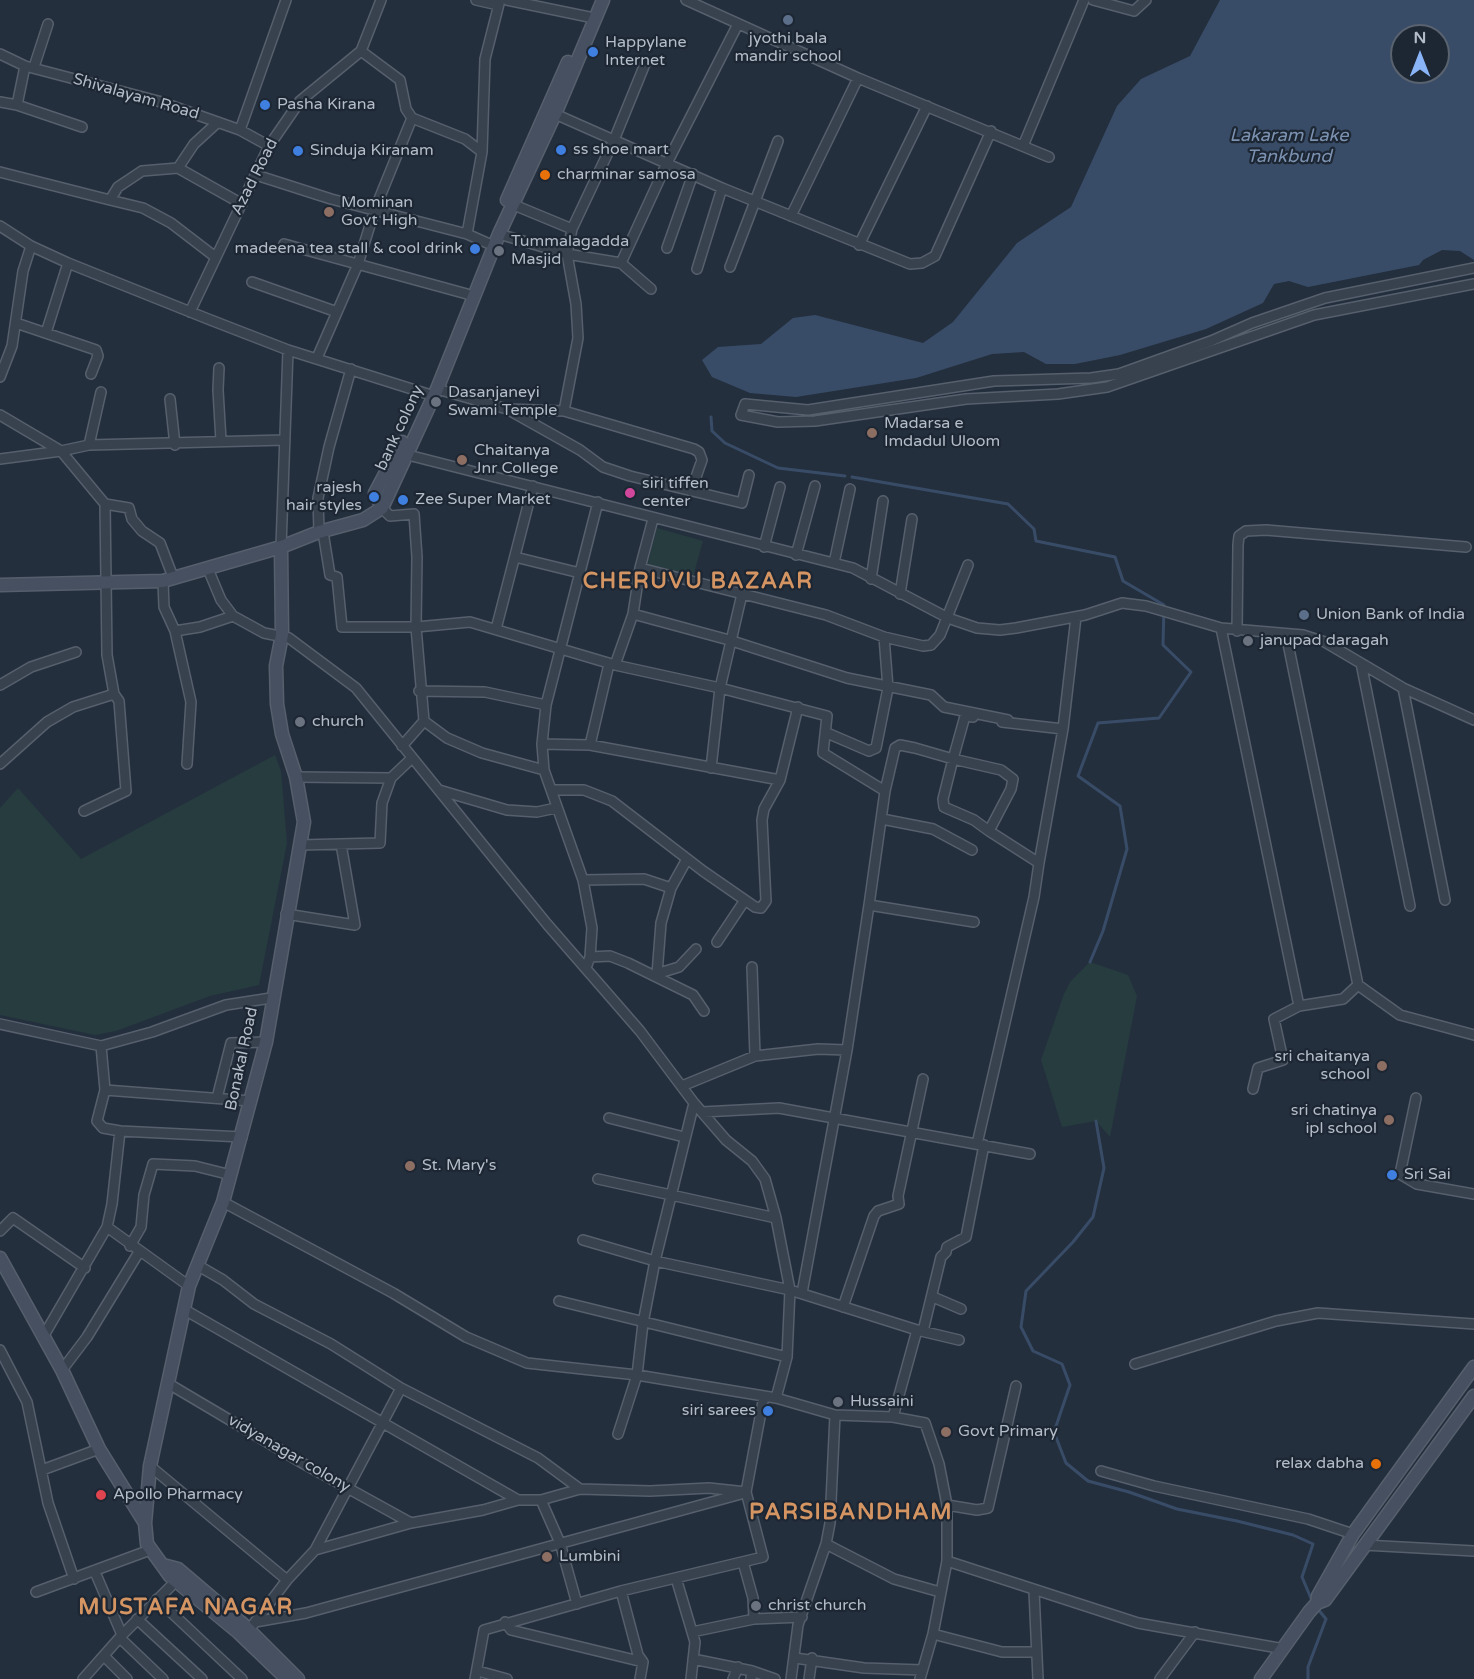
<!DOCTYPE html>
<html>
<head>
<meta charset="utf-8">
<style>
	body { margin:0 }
	#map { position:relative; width:1474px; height:1679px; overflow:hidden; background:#242f3e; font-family:"Varela Round",sans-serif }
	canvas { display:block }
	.north { position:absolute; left:1390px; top:24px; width:60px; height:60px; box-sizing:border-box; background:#1d2633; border:2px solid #59626f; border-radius:50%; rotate:0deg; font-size:16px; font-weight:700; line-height:24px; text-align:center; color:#b4bcc9 }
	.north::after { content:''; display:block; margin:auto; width:21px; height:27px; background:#8ab4f8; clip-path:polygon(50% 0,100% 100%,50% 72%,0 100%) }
</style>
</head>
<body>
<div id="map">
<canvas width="1474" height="1679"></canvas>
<div class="north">N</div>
</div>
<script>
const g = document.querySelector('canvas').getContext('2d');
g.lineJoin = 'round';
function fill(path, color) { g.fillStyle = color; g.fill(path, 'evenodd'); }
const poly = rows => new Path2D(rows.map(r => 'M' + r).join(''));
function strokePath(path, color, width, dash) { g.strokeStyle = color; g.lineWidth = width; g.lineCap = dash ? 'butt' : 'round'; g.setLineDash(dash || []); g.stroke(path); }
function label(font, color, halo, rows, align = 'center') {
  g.font = font + ' "Varela Round",sans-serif'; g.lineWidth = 4.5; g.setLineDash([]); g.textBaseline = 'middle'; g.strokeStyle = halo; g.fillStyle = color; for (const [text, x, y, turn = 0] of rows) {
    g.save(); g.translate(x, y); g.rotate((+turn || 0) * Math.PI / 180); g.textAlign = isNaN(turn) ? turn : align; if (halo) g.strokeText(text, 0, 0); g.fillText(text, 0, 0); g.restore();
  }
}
fill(poly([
	[657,528,703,541,692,580,647,567],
	[275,755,281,771,287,843,259,985,210,996,116,1031,95,1035,0,1015,0,808,18,788,81,859],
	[1090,962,1128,975,1137,996,1110,1137,1096,1121,1062,1127,1041,1060,1064,994,1070,982]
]), '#263c3f');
fill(poly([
	[1220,0,1474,0,1474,260,1460,251,1442,250,1423,260,1419,265,1308,287,1289,281,1274,284,1263,303,1206,329,1120,355,1075,364,1046,364,1024,352,992,354,916,378,796,397,750,393,712,377,702,360,718,347,761,344,793,318,815,315,923,343,953,322,1017,243,1071,207,1117,106,1141,79,1190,56],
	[1402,36,1438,36,1438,72,1402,72]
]), '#394c67');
strokePath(poly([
	[711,417,712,431,725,443,778,468,845,476],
	[852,477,1008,504,1034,529,1036,541,1115,557,1123,581,1164,605,1163,645,1191,672,1159,718,1098,723,1078,776,1120,806,1127,849,1103,931,1090,962],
	[1096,1121,1104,1168,1093,1217,1073,1242,1026,1291,1021,1327,1033,1351,1062,1364,1070,1385,1054,1432,1066,1463,1088,1481,1129,1492,1177,1509,1237,1521,1293,1535,1313,1544,1302,1577,1313,1603],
	[1308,1679,1308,1667,1326,1619,1317,1608]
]), '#394c67', 3);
const street = poly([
	[476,0,498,5],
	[507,0,589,17],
	[686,0,858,78,1049,157],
	[1093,0,1134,11,1146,0],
	[361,51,400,80,406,109,412,118,465,139,482,152],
	[0,54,25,66,158,101,240,130,269,146],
	[34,67,48,24],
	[0,102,17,105,82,127],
	[17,105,25,66],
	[555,114,722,188,910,264,922,263,935,256,991,131],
	[240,130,286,0],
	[1023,146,1084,0],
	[178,168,194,144,218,122],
	[0,172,110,200,118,187,142,171,178,168,242,204],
	[256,175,331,199,467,234,494,246],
	[110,200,143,208,171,223,214,256],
	[514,205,572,229],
	[791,216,858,78],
	[0,226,31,246,68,263,208,319,288,350,434,396],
	[467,234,482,152,485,59,500,0],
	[499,234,567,254,621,263],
	[284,244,467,294],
	[859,245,927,106],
	[667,248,693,174],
	[730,267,778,141],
	[1474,268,1325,298,1252,323,1211,341,1119,374,1091,378,994,381,808,410,745,404,741,415,778,422,815,421,966,399,1058,394,1107,387,1314,315,1474,284],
	[697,269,722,188],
	[252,282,337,312],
	[651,289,621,263,667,163,738,24],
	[190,312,269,146,300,101,361,51,381,0],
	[16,323,96,350,98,356,91,374],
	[46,333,68,263],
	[317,358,358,264,375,209,412,118],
	[219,368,218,390,221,441],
	[0,377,12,346,23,271,31,246],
	[437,389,507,409,580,450,603,467,630,476,742,503,749,475],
	[170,399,175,445],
	[507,409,564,411,694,449,699,452,702,460,691,491],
	[564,411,578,338,576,304,567,254,572,229,614,140,645,64],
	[0,415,61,451,89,445,285,440],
	[89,445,101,392],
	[404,454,853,568,948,618,977,628,1000,630,1016,628,1085,615,1122,603,1146,606,1221,628,1303,635,1325,642,1403,688,1474,720],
	[0,459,61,451,105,504,129,508,132,519,142,531,160,543,173,577],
	[382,508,390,516,414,514,417,557,416,627,424,721,402,746],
	[319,532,318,498,329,447,351,369],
	[323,532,330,575,337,577,342,627,416,627,470,622,615,665,720,688,827,716,823,753,885,791,869,905],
	[281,547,288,350],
	[764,547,780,487],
	[796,555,815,486],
	[515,557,580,573],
	[834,563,850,489],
	[640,568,826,615,884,637,923,646,931,645,940,635,968,565],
	[208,569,221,600,233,616,264,633,289,638,356,688,547,924,640,1031,694,1103,726,1140,752,1161,765,1179,776,1218,790,1290,787,1357,776,1398],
	[871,579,883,501],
	[163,581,164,607,175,631,191,702,187,764],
	[900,594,912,519],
	[633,614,729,640,847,678,931,695,944,707,1008,720],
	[1221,628,1299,1006,1343,999,1358,985,1400,1015,1474,1035],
	[496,629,533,486],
	[175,631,200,627,233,616],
	[1237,631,1238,545,1239,536,1246,531,1266,530,1466,547],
	[1286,634,1358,985],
	[1361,663,1410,906],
	[615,665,633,614,640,568,653,519],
	[0,685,31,667,76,652],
	[1403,688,1445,900],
	[419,691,485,692,546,705],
	[424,721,447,738,482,753,544,770],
	[1002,722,1063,729,1076,617],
	[827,733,869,751,876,748,888,688,884,637],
	[542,744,590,745,780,780],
	[590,745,609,664],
	[0,764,47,722,73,707,114,694],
	[711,768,720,688,742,594],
	[296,777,391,778,412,758],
	[439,790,507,810,537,812,556,808],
	[552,790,584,790,612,801,703,871,755,907,761,908,766,901,762,820,764,809,780,780,798,707],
	[885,791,895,748,900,745,915,748,953,759,965,716,973,717],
	[84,811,126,791,119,701,114,694,107,655,105,504],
	[882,819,933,829,972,850],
	[300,845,380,843,382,803,391,778],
	[1039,863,1063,729],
	[583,880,644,879,671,888],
	[286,914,355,925,341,844],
	[717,942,745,900],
	[590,957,610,956,628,963,693,995,704,1011],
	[752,967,755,1056],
	[586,968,590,957,592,928,583,880,544,770,542,744,546,705,598,502],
	[657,974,661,923,671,888,687,859],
	[653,975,679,967,696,949],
	[0,1024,101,1046,152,1032,226,1005,271,998],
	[682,1086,755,1056,818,1049,847,1050],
	[1253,1089,1258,1068,1283,1060,1274,1019,1299,1006],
	[105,1090,251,1101],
	[217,1098,231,1043,266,1042],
	[1416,1098,1400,1174,1417,1184,1474,1194],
	[702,1112,779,1108,1030,1154],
	[609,1118,684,1137],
	[120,1131,242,1137],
	[977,1144,1034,897,1039,863,989,831,974,820,944,807,943,799,953,759,1001,770,1013,779,1011,789,989,831],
	[598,1179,776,1218],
	[223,1202,393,1293,466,1337,527,1363,637,1375,776,1398,835,1415,893,1417,925,1423,939,1464,947,1505,947,1561,933,1634,920,1679],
	[107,1227,189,1286],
	[0,1231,13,1218,85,1268],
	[583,1240,655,1261,790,1290,917,1330,959,1340],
	[130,1246,141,1227,144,1195,153,1164,195,1166,231,1175],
	[197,1265,223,1280,254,1304,331,1344,401,1388,538,1458,580,1489],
	[802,1293,847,1050,869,905,974,922],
	[933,1297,961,1309],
	[559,1301,787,1357],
	[843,1307,874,1216,878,1211,899,1204,898,1196,923,1079],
	[185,1310,518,1500],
	[923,1331,941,1257,946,1252,947,1247,966,1237,984,1145],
	[43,1337,107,1227,112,1204,120,1131,103,1128,97,1121,105,1090,101,1046],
	[0,1350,27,1402,48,1503,74,1579],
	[1135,1364,1276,1321,1318,1313,1474,1324],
	[62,1370,87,1337,139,1252],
	[169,1384,304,1464,411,1523],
	[893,1417,917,1330],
	[618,1434,637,1375,643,1323,655,1261,694,1103],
	[150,1466,287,1580],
	[42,1470,99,1449],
	[1101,1471,1154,1486,1308,1519,1353,1534],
	[541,1500,560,1543,577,1604],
	[947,1505,977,1510,988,1508,1016,1386],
	[826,1544,894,1579,940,1592],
	[1364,1545,1474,1551],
	[315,1550,401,1388],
	[947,1561,1138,1623,1284,1649],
	[743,1562,753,1598,754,1619],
	[95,1572,122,1635],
	[676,1578,695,1642,691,1679],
	[621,1591,638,1655,643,1662,640,1679],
	[1034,1591,1038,1679],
	[36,1592,150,1550],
	[157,1599,242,1679],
	[137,1619,202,1679],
	[255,1622,306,1613,741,1494],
	[505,1622,511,1630,643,1662],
	[249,1630,287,1580,315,1550,411,1523,483,1510,518,1500,541,1500,580,1489,650,1491,709,1488,746,1492],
	[692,1632,754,1619,802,1617],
	[933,1634,1002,1652,1035,1652],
	[120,1638,163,1679],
	[104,1656,127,1679],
	[795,1658,864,1668,922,1670],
	[693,1659,752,1671,751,1679],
	[478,1671,507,1679],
	[752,1671,775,1679],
	[83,1679,122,1635,176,1581],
	[475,1679,484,1630,621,1591,763,1557,746,1492,764,1396],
	[733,1679,738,1667],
	[791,1679,798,1625,826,1544,830,1523,835,1415],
	[809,1679,812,1658],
	[1160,1679,1195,1632]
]);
const secondary = poly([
	[507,200,568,62],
	[382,508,375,493,402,442],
	[281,547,282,635,276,666,277,704,282,734,296,777,304,822,266,1042,223,1202,189,1286,150,1466,145,1523,147,1544,170,1576,238,1632,287,1679],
	[0,585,163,581,281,547,319,532,363,520,382,508,437,389,499,234,555,114,603,0],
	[0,1258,62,1370,99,1449,145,1523],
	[163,1565,178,1569,245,1626,298,1679],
	[1317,1603,1318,1596,1353,1534,1474,1367],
	[1261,1679,1309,1612,1317,1603,1325,1600,1474,1396]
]);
strokePath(street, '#565f6c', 12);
strokePath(secondary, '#565f6c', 15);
strokePath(street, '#38414e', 9);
strokePath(secondary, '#465061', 12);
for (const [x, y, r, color] of [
	[788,20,6,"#5c6f8a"],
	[593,52,6,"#3f7fe0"],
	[265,105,6,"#3f7fe0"],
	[561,150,6,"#3f7fe0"],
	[298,151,6,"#3f7fe0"],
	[545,175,6,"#e8710a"],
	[329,212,6,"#8d6e63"],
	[475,249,6,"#3f7fe0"],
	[499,251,6,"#6b7280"],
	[436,402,6,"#6b7280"],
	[872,433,6,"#8d6e63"],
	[462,460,6,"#8d6e63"],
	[630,493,6,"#d1479c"],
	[374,497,6,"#3f7fe0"],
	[403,500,6,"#3f7fe0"],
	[1304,615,6,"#5c6f8a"],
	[1248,641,6,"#6b7280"],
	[300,722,6,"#6b7280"],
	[1382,1066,6,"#8d6e63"],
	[1389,1120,6,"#8d6e63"],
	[410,1166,6,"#8d6e63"],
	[1392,1175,6,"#3f7fe0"],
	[838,1402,6,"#6b7280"],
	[768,1411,6,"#3f7fe0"],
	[946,1432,6,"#8d6e63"],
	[1376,1464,6,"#e8710a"],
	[101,1495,6,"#e0444e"],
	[547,1557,6,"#8d6e63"],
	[756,1606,6,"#6b7280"]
]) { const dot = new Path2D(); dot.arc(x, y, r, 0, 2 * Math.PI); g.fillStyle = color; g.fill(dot); strokePath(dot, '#1d2633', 2); }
label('16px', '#b4bcc9', '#1d2633', [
	["jyothi bala",788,39,"center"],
	["mandir school",788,57,"center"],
	["Happylane",605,43],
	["Internet",605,61],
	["Pasha Kirana",277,105],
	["ss shoe mart",573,150],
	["Sinduja Kiranam",310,151],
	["charminar samosa",557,175],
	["Mominan",341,203],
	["Govt High",341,221],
	["Tummalagadda",511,242],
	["Masjid",511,260],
	["madeena tea stall & cool drink",463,249,"right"],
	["Dasanjaneyi",448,393],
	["Swami Temple",448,411],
	["Madarsa e",884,424],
	["Imdadul Uloom",884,442],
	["Chaitanya",474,451],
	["Jnr College",474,469],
	["siri tiffen",642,484],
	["center",642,502],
	["rajesh",362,488,"right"],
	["hair styles",362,506,"right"],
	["Zee Super Market",415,500],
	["Union Bank of India",1316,615],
	["janupad daragah",1260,641],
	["church",312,722],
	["sri chaitanya",1370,1057,"right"],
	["school",1370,1075,"right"],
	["sri chatinya",1377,1111,"right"],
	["ipl school",1377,1129,"right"],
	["St. Mary's",422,1166],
	["Sri Sai",1404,1175],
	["Hussaini",850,1402],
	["siri sarees",756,1411,"right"],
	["Govt Primary",958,1432],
	["relax dabha",1364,1464,"right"],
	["Apollo Pharmacy",113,1495],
	["Lumbini",559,1557],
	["christ church",768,1606]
], 'left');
label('16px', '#b4bcc9', '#1d2633', [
	["Shivalayam Road",136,97,16],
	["Azad Road",255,177,-63],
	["bank colony",400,428,-65],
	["Bonakal Road",242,1059,-78],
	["vidyanagar colony",289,1454,30]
]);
label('italic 18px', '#7c92b1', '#1d2633', [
	["Lakaram Lake",1289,136],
	["Tankbund",1289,157]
]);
g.letterSpacing = '1.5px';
label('bold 22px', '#d59563', '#1d2633', [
	["CHERUVU BAZAAR",698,582],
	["PARSIBANDHAM",851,1513],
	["MUSTAFA NAGAR",186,1608]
]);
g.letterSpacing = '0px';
</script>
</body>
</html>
